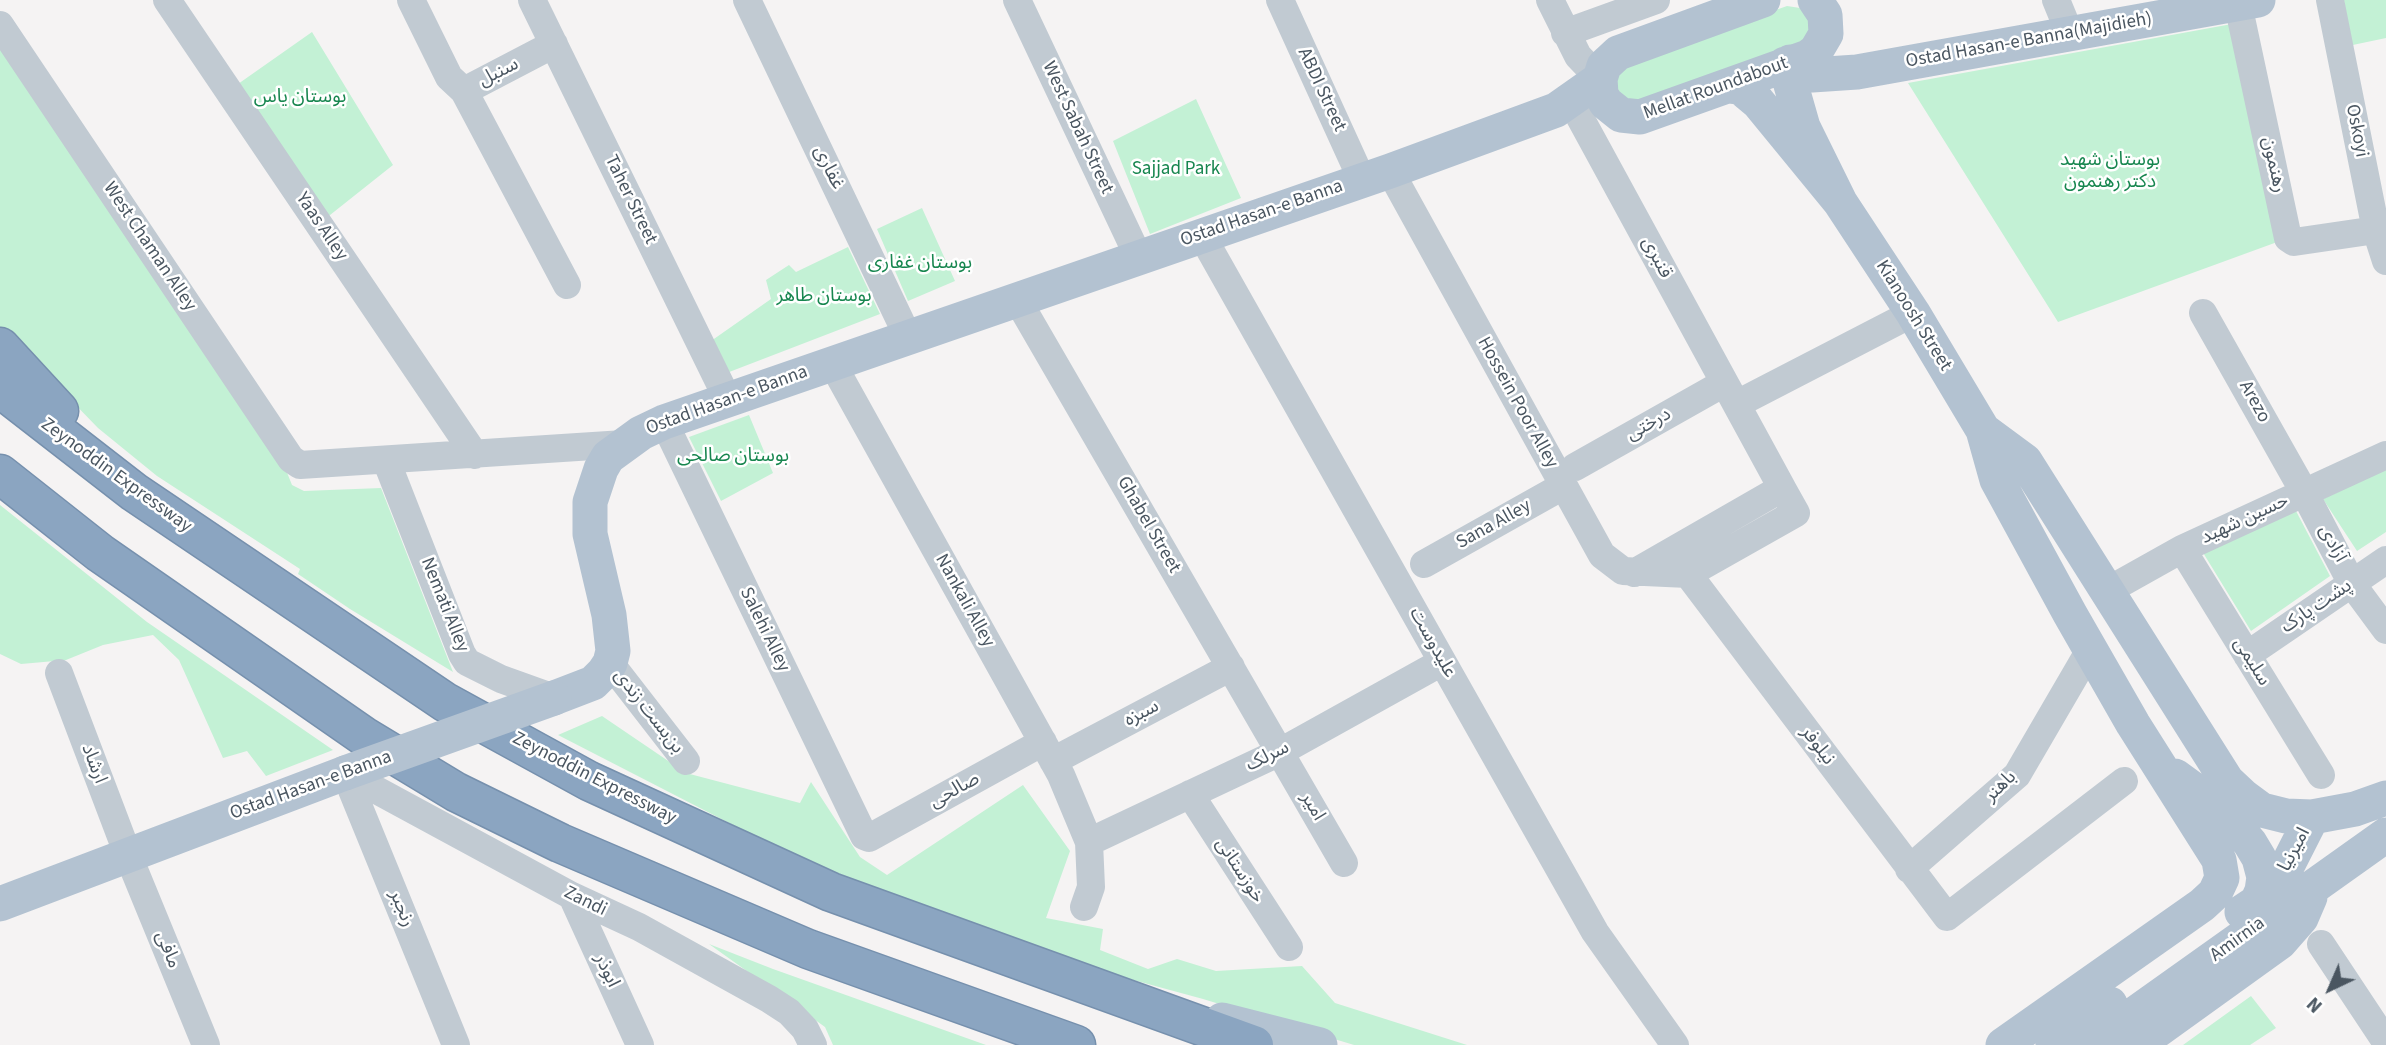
<!DOCTYPE html>
<html>
<head>
<meta charset="utf-8">
<style>
	body { margin:0 }
	#map { position:relative; width:2386px; height:1045px; overflow:hidden; background:#f5f3f3; font-family:"Source Sans 3",sans-serif }
	canvas { display:block }
	.north { position:absolute; left:2295px; top:954px; width:70px; height:70px; -webkit-text-stroke:5px #fff; paint-order:stroke; rotate:224deg; font-size:19px; font-weight:700; line-height:28px; text-align:center; color:#4a5661 }
	.north::after { content:''; display:block; margin:auto; width:24px; height:32px; background:#4a5661; clip-path:polygon(50% 0,100% 100%,50% 72%,0 100%) }
</style>
</head>
<body>
<div id="map">
<canvas width="2386" height="1045"></canvas>
<div class="north">N</div>
</div>
<script>
const g = document.querySelector('canvas').getContext('2d');
g.lineJoin = 'round';
function fill(path, color) { g.fillStyle = color; g.fill(path, 'evenodd'); }
const poly = rows => new Path2D(rows.map(r => 'M' + r).join(''));
function strokePath(path, color, width, dash) { g.strokeStyle = color; g.lineWidth = width; g.lineCap = dash ? 'butt' : 'round'; g.setLineDash(dash || []); g.stroke(path); }
function label(font, color, halo, rows, align = 'center') {
  g.font = font + ' "Source Sans 3","Noto Sans Arabic",sans-serif'; g.lineWidth = 5; g.setLineDash([]); g.textBaseline = 'middle'; g.strokeStyle = halo; g.fillStyle = color; for (const [text, x, y, turn = 0] of rows) {
    g.save(); g.translate(x, y); g.rotate((+turn || 0) * Math.PI / 180); g.textAlign = isNaN(turn) ? turn : align; if (halo) g.strokeText(text, 0, 0); g.fillText(text, 0, 0); g.restore();
  }
}
fill(poly([
	[2344,0,2386,0,2386,38,2348,46],
	[1787,6,1800,8,1811,24,1804,42,1641,102,1622,100,1614,77,1627,63],
	[2232,24,2280,241,2058,322,1908,83],
	[312,32,393,165,325,219,238,84],
	[0,42,286,470,292,485,304,491,381,488,453,672,350,609,298,574,300,569,157,476,98,428,0,327],
	[1196,99,1241,198,1150,234,1113,141],
	[922,208,955,281,908,301,877,229],
	[848,247,880,314,724,374,711,341,771,299,766,280,789,265,796,272],
	[749,415,773,473,721,501,689,437],
	[2386,469,2386,532,2357,551,2323,499],
	[0,505,147,622,333,750,266,776,247,751,223,758,179,660,153,635,103,645,66,660,21,664,0,654],
	[2296,511,2330,576,2251,631,2202,551],
	[602,716,686,773,800,803,811,782,860,857,887,875,1023,785,1070,851,1046,918,1103,929,1100,950,1148,969,1177,959,1216,971,1302,966,1335,1003,1467,1045,1354,1045,1203,999,1012,947,807,863,558,735],
	[709,944,773,969,986,1045,833,1045,825,1027],
	[2251,996,2276,1028,2250,1045,2183,1045]
]), '#c3f1d5');
const highway = poly([
	[0,347,59,411],
	[0,388,134,492,445,702,589,781,831,892,1254,1045],
	[0,474,100,553,365,737,456,792,560,843,808,949,1076,1045]
]);
strokePath(highway, '#7690ad', 41);
strokePath(poly([
	[167,0,475,455],
	[411,0,449,77,464,91,567,285],
	[532,0,728,400],
	[747,0,908,337],
	[1017,0,1138,256],
	[1280,0,1362,180],
	[1550,0,1578,56,1600,79],
	[2056,0,2070,34],
	[2330,0,2376,230,2386,261],
	[2238,4,2288,238,2294,242,2376,230],
	[0,25,291,459,300,465,624,444],
	[1565,33,1656,0],
	[464,91,554,44],
	[1577,112,1782,488],
	[1390,171,1602,555,1623,571,1688,574],
	[1201,234,1595,932,1675,1045],
	[1017,299,1344,863],
	[2203,313,2304,492,2352,584,2386,630],
	[832,363,1061,775,1089,842,1091,887,1084,907],
	[1737,404,1913,313],
	[664,422,864,836,869,838,1043,742],
	[386,460,462,654,467,662,501,679,554,698],
	[1575,467,1724,383],
	[2182,549,2321,775],
	[1424,564,1563,486],
	[1634,573,1782,488,1796,513,1688,574],
	[1688,574,1947,917,2124,781],
	[2107,591,2182,549,2386,455],
	[2247,655,2386,560],
	[610,663,686,761],
	[59,673,128,855,206,1045],
	[1053,761,1231,667],
	[345,773,572,896,639,927,769,999,789,1012,805,1029,813,1045],
	[345,773,456,1045],
	[1190,794,1289,947],
	[1089,842,1280,752,1442,662],
	[1909,869,2017,775,2091,648],
	[572,896,640,1045],
	[2321,944,2386,1042]
]), '#c1cad2', 28);
strokePath(poly([
	[1763,0,1618,53,1604,66,1600,79,1601,94,1606,103,1621,115,1640,117,1808,57,1816,51,1826,34,1825,15,1815,0],
	[1790,62,1812,75,1857,72,2258,0],
	[1729,86,1740,87,1758,102,1840,202,1803,127,1785,64],
	[1840,202,1913,313,1983,430,1997,480,2070,614,2133,724,2219,860,2222,878,2215,893,2202,905,2003,1045],
	[1983,430,2025,461,2227,781,2243,796,2262,810,2286,816,2312,817,2355,809,2386,798],
	[554,698,593,683,604,672,610,663,613,651,609,615,590,534,590,502,601,469,608,457,641,433,664,422,1390,171,1556,110,1600,79],
	[2175,776,2223,811,2250,843,2259,858,2264,877,2262,891,2257,902],
	[0,904,345,773],
	[2242,912,2257,902,2282,876,2312,817],
	[1222,1020,1320,1045],
	[2053,1045,2110,1004],
	[2091,1045,2386,835],
	[2137,1045,2280,942,2301,918,2310,897]
]), '#b3c2d1', 35);
strokePath(highway, '#8ba5c1', 38);
strokePath(poly([
	[345,773,554,698]
]), '#b3c2d1', 35);
label('19px', '#4a5661', '#fff', [
	["Ostad Hasan-e Banna(Majidieh)",2029,41,-10],
	["سنبل",499,73,-27],
	["Mellat Roundabout",1716,89,-20],
	["ABDI Street",1321,90,65],
	["West Sabah Street",1077,128,65],
	["Oskoyi",2356,131,79],
	["رهنمون",2273,165,78],
	["غفاری",828,168,64],
	["Taher Street",630,200,64],
	["Ostad Hasan-e Banna",1262,214,-19],
	["Yaas Alley",321,227,56],
	["West Chaman Alley",149,247,56],
	["قنبری",1656,258,62],
	["Kianoosh Street",1913,316,58],
	["Ostad Hasan-e Banna",727,401,-20],
	["Arezo",2254,402,61],
	["Hossein Poor Alley",1517,403,61],
	["درختی",1649,425,-29],
	["Zeynoddin Expressway",116,476,36],
	["حسین شهید",2245,520,-25],
	["Ghabel Street",1148,525,60],
	["Sana Alley",1494,525,-29],
	["آزادی",2332,544,62],
	["Nankali Alley",964,601,61],
	["Nemati Alley",444,605,68],
	["پشت پارک",2317,607,-34],
	["Salehi Alley",764,630,64],
	["علیدوست",1432,643,61],
	["سلیمی",2251,662,58],
	["بن‌بست زندی",648,712,52],
	["سبزه",1142,714,-28],
	["نیلوفر",1817,746,53],
	["سرلک",1268,757,-26],
	["ارشاد",93,764,69],
	["Zeynoddin Expressway",594,779,27],
	["Ostad Hasan-e Banna",311,786,-20],
	["باهنر",2001,787,-44],
	["صالحی",955,791,-29],
	["امیر",1312,807,60],
	["امیرنیا",2295,850,-62],
	["خوزستانی",1239,871,57],
	["Zandi",585,902,26],
	["رنجبر",401,909,68],
	["Amirnia",2238,940,-36],
	["مافی",167,950,68],
	["ابوذر",606,971,65]
]);
label('19px', '#17864f', '#fff', [
	["بوستان یاس",300,98],
	["بوستان شهید",2110,161],
	["دکتر رهنمون",2110,183],
	["Sajjad Park",1176,170],
	["بوستان غفاری",920,264],
	["بوستان طاهر",824,297],
	["بوستان صالحی",733,457]
]);
</script>
</body>
</html>
